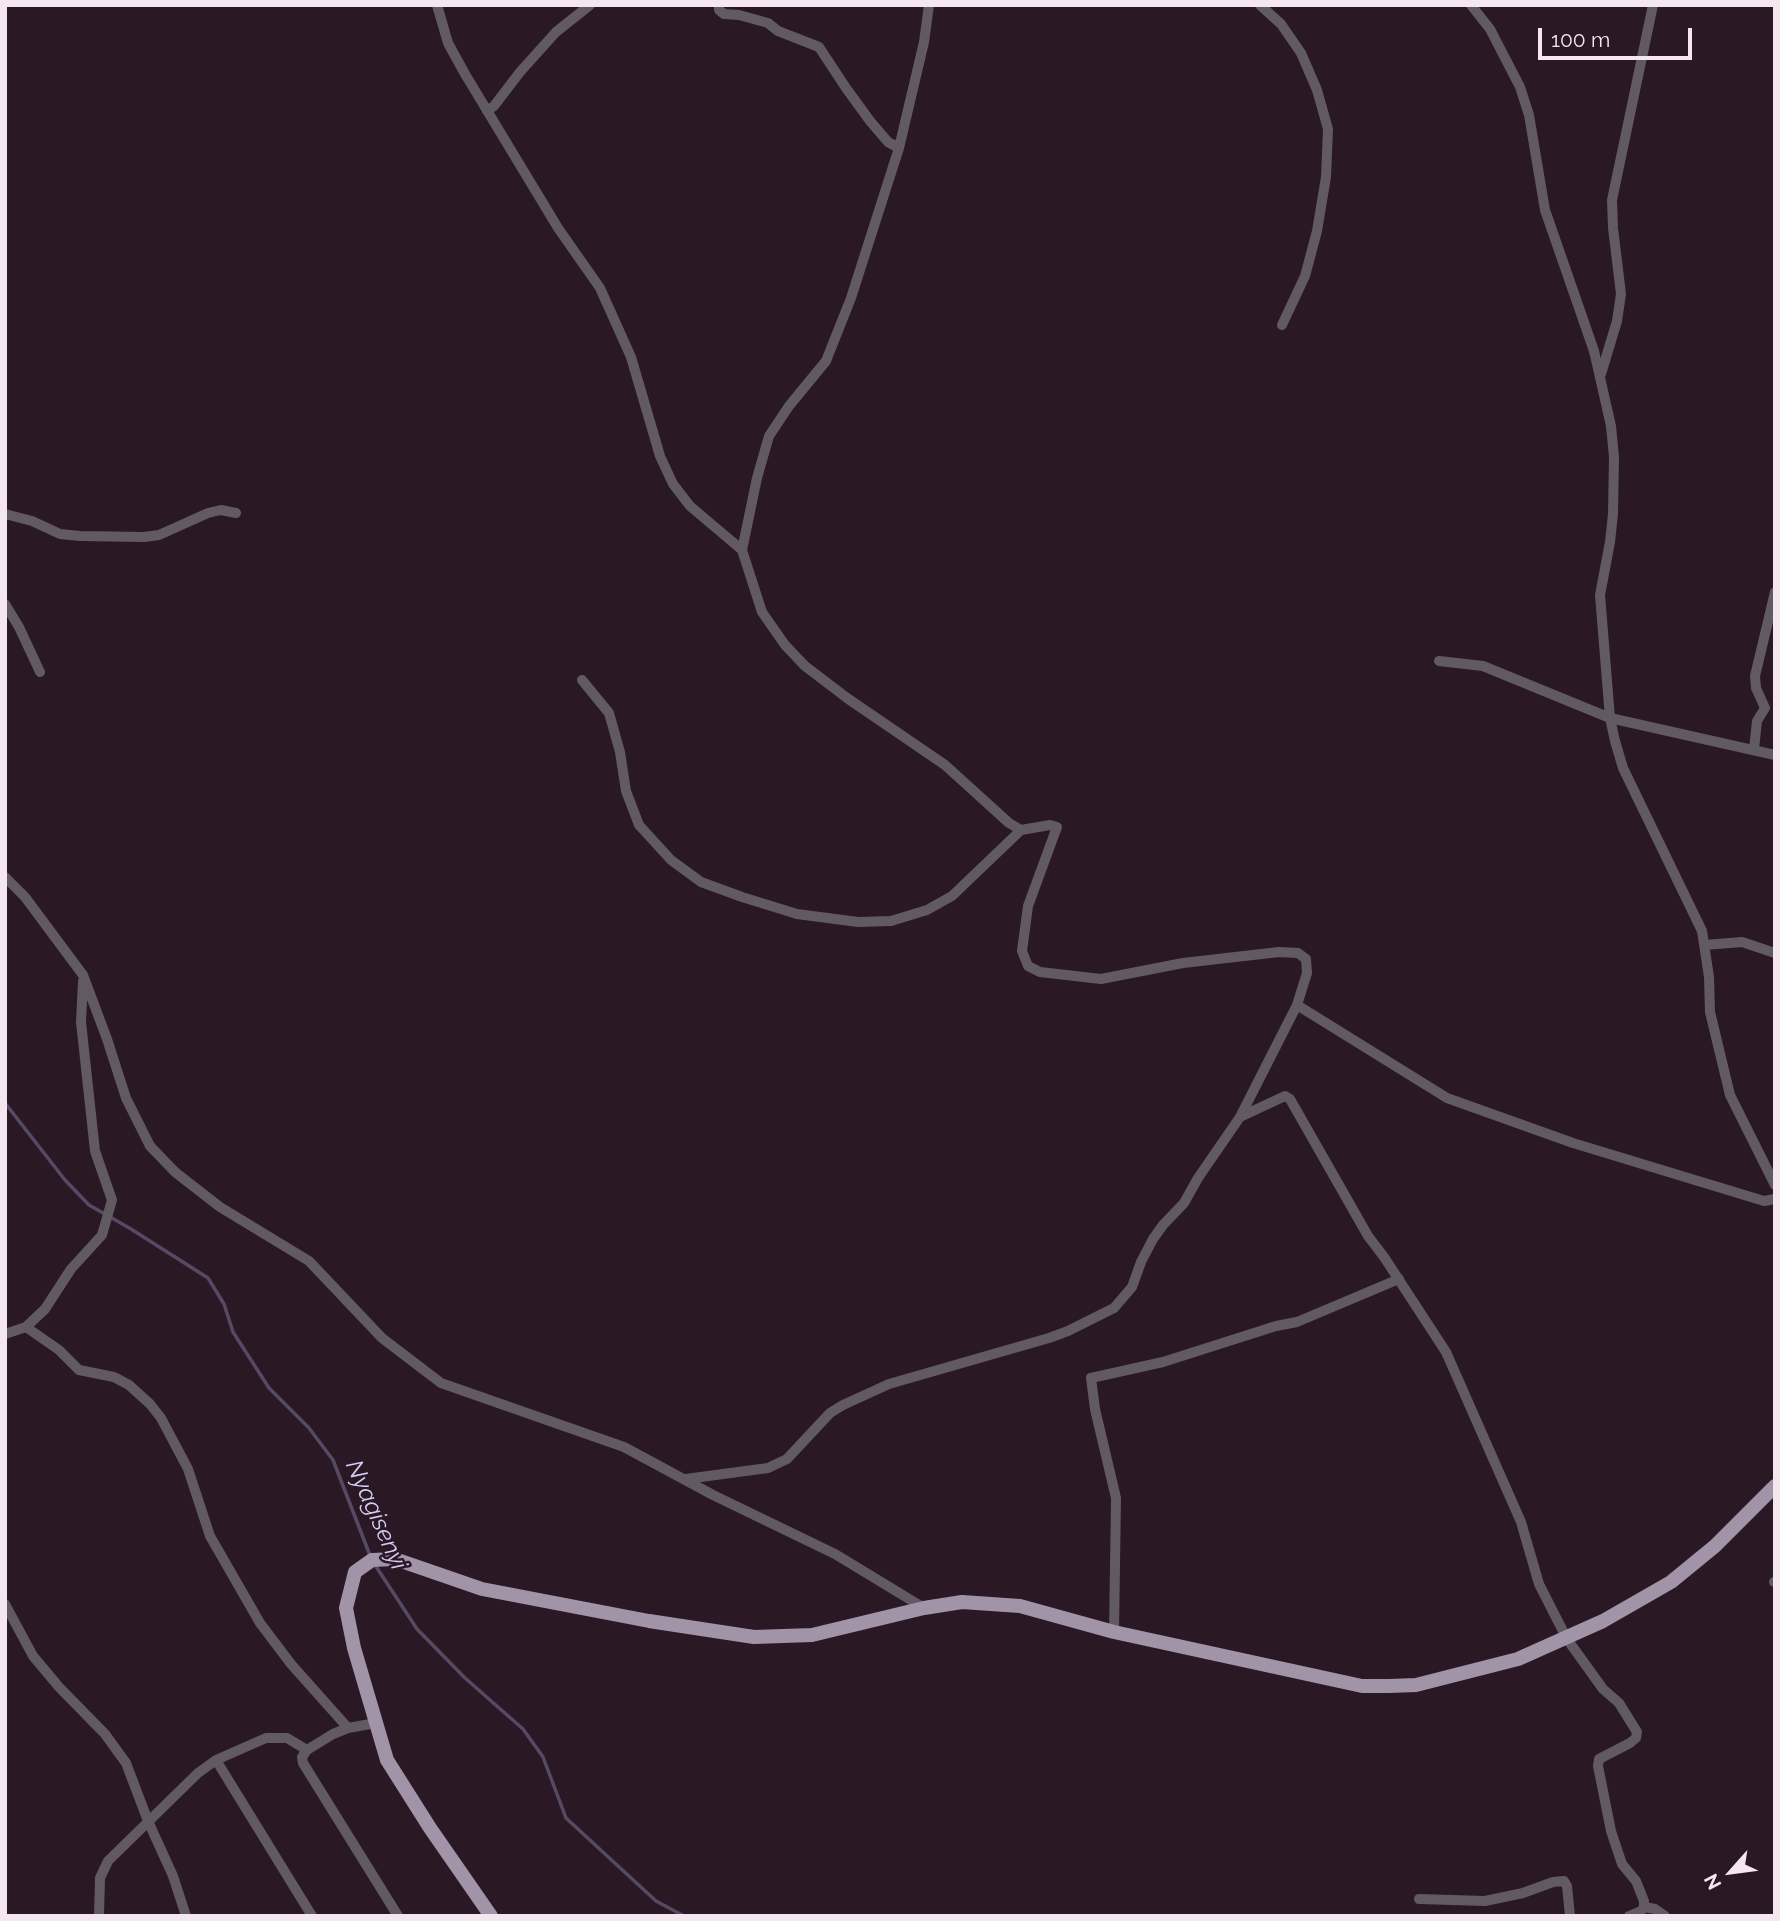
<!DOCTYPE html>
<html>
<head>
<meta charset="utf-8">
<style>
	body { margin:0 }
	#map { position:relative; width:1780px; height:1921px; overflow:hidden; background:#2b1825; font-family:Raleway,sans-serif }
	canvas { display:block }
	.frame { position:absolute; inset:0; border:7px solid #f5e7f0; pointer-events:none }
	.north { position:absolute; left:1696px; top:1837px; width:70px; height:70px; -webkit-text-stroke:5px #2b1825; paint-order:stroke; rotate:242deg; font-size:19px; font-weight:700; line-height:28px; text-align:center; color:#f5e7f0 }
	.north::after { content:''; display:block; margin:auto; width:24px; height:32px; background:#f5e7f0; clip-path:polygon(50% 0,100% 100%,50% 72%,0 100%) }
	.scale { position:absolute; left:1538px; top:28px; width:154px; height:32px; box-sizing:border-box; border:4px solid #f5e7f0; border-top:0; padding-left:9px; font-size:21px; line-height:24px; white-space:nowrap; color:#f5e7f0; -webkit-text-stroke:5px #2b1825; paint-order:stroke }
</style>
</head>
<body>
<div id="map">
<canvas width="1780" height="1921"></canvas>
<div class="frame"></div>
<div class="north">N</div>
<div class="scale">100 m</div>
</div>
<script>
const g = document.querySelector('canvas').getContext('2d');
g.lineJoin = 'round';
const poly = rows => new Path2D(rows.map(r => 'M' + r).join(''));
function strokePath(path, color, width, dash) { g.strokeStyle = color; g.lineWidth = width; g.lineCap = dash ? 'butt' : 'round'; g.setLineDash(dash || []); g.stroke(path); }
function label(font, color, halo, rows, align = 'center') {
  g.font = font + ' Raleway,sans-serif'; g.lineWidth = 5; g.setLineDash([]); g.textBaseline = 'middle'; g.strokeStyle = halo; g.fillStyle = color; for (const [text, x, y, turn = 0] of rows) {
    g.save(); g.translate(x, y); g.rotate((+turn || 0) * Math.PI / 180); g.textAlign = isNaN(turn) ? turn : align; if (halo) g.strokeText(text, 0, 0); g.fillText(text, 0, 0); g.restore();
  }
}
strokePath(poly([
	[5,1103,65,1180,89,1205,131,1229,208,1278,224,1304,233,1332,269,1388,309,1428,333,1460,371,1558],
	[375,1565,417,1629,465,1678,523,1729,543,1757,566,1818,656,1901,684,1916]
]), '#554a63', 3.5);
strokePath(poly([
	[437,5,448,43,465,74,558,228,600,288,631,357,660,456,673,484,690,506,742,550],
	[719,5,719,10,724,14,739,15,768,23,778,31,819,47,846,88,870,121,888,142,899,148],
	[929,5,924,42,899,148,851,298,826,361,789,406,769,436,757,478,742,550,762,612,785,645,805,666,847,698,945,765,1009,823,1021,830,1050,825,1057,827,1028,906,1022,951,1028,966,1040,972,1101,979,1183,963,1279,952,1298,953,1306,959,1307,973,1297,1005,1447,1098,1573,1143,1764,1201,1775,1199],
	[1260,5,1281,24,1301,53,1317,90,1328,129,1326,177,1317,231,1305,276,1282,325],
	[1471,5,1490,29,1520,87,1529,115,1545,210,1594,351,1611,426,1614,457,1613,514,1610,542,1600,595,1610,718,1615,741,1623,768,1702,931,1709,977,1710,1012,1730,1095,1775,1185],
	[487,111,494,106,520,72,556,32,590,5],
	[1601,374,1617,321,1621,294,1613,228,1612,200,1653,5],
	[5,514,32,521,60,534,80,536,144,537,159,535,208,513,221,510,236,513],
	[5,604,19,627,40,672],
	[1439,661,1483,666,1610,718,1775,755],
	[582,680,609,713,620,752,626,791,639,825,671,860,701,882,742,897,797,914,858,922,891,921,927,910,952,896,1021,830],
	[1754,749,1757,721,1765,708,1756,688,1755,676,1775,592],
	[5,877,25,897,83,975,107,1039,126,1098,150,1146,175,1172,220,1207,309,1261,382,1338,441,1383,624,1447,713,1495,835,1554,924,1608],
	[1705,945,1742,942,1775,953],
	[1240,1117,1297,1005],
	[26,1327,59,1350,79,1370,114,1377,129,1385,150,1404,161,1418,188,1469,210,1536,260,1623,291,1664,348,1728],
	[5,1334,26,1327,45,1309,71,1269,102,1235,112,1200,95,1151,81,1022,83,981],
	[686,1479,768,1468,787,1459,830,1413,843,1405,889,1384,1049,1338,1068,1331,1114,1308,1132,1287,1141,1262,1153,1239,1163,1225,1184,1203,1198,1178,1240,1117,1285,1096,1290,1099,1368,1236,1384,1257,1446,1352,1521,1522,1539,1584,1567,1639,1603,1689,1619,1703,1637,1732,1636,1738,1630,1743,1599,1759,1598,1766,1611,1831,1622,1864,1636,1881,1644,1901,1644,1907,1641,1911,1629,1916],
	[1774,1582,1775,1582],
	[5,1604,33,1656,59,1687,105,1734,126,1763,148,1821,173,1876,186,1916],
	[1114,1632,1116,1498,1095,1409,1091,1378,1163,1362,1276,1326,1297,1322,1399,1279],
	[376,1723,348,1728,333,1734,307,1750,302,1757,303,1763,398,1916],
	[216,1760,312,1916],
	[1419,1899,1485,1901,1523,1893,1553,1882,1564,1881,1567,1886,1570,1916],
	[1644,1907,1655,1909,1665,1916],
	[99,1916,100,1878,108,1861,198,1773,216,1760,266,1738,287,1738,307,1750]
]), '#615a63', 10);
strokePath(poly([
	[491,1916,430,1828,387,1760,354,1648,346,1608,355,1572,372,1560,395,1559,482,1589,649,1621,754,1637,812,1635,924,1608,962,1602,1020,1606,1114,1632,1362,1686,1389,1686,1416,1685,1518,1659,1603,1621,1671,1582,1715,1546,1775,1486]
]), '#a294a8', 14);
label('italic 24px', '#d3ccf4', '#2b1825', [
	["Nyagisenyi",376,1515,66]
]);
</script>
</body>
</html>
